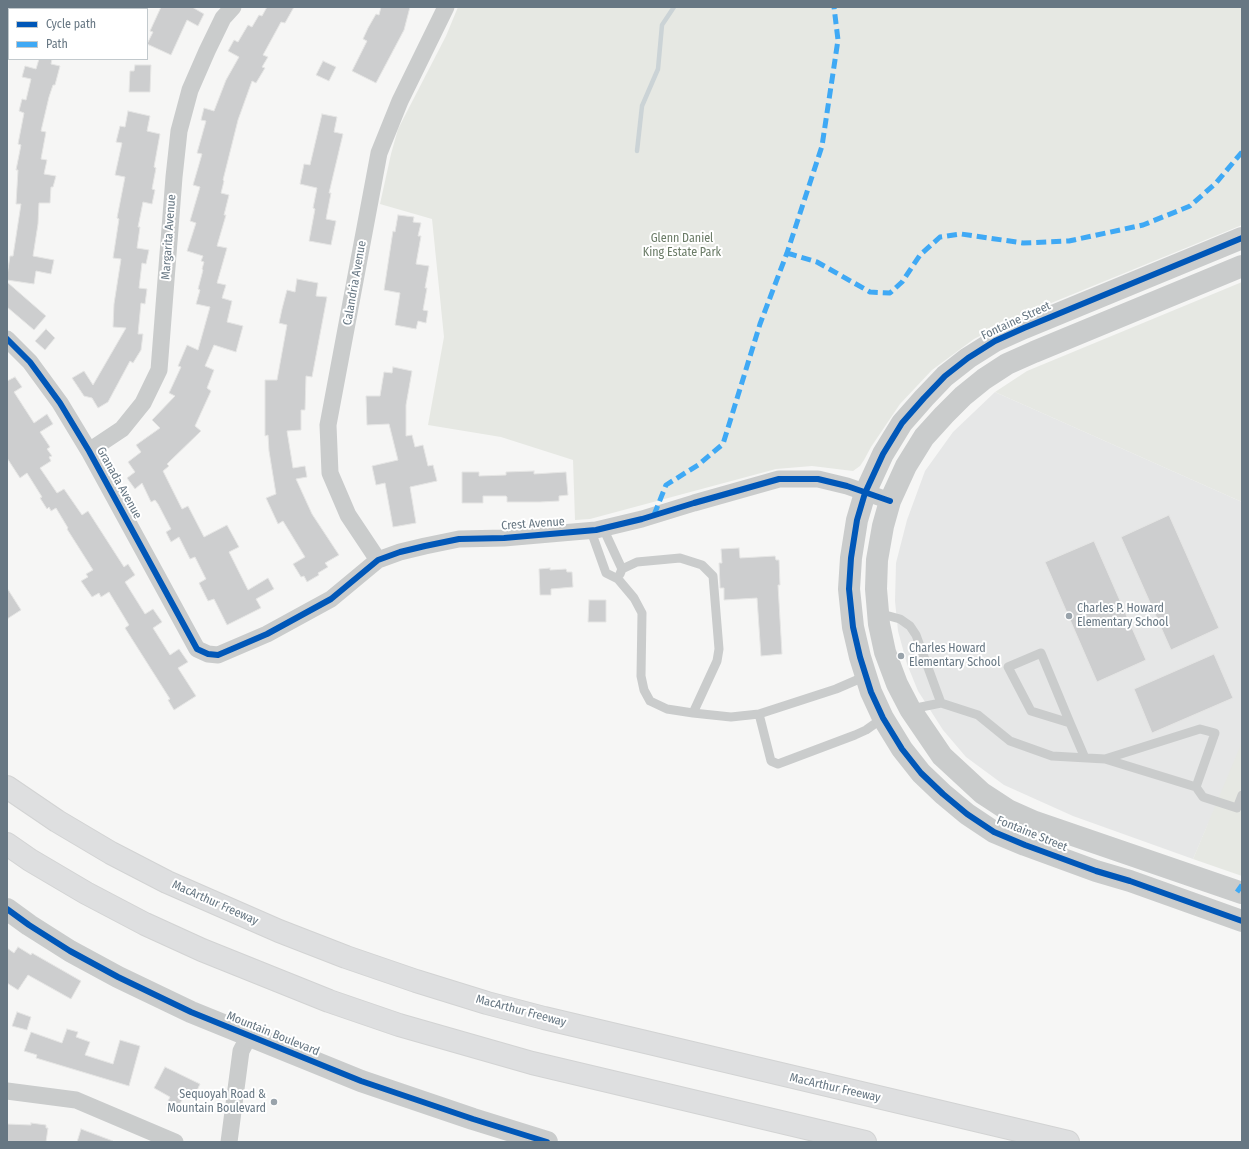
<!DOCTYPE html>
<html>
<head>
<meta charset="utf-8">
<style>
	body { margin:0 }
	#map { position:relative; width:1249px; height:1149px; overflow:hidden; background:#f6f6f5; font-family:"Fira Sans Condensed",sans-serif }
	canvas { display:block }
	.frame { position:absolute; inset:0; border:8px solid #677783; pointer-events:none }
	.legend { position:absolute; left:8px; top:8px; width:140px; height:52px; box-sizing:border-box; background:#fff; border:1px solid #c2c9cd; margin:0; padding:5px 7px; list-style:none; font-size:12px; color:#677783 }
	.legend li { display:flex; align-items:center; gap:8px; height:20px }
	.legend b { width:20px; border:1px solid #c2c9cd }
</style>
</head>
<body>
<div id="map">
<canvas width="1249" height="1149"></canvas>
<div class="frame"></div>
<ul class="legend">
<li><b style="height:5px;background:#0057b8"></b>Cycle path</li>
<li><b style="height:5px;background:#3fa9f5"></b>Path</li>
</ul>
</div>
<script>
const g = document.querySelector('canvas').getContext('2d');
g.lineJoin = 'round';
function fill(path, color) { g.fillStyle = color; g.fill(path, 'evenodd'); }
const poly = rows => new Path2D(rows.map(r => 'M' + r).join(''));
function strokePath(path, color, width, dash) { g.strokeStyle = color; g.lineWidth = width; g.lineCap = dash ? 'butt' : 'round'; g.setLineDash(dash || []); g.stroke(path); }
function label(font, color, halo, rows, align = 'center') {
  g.font = font + ' "Fira Sans Condensed",sans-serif'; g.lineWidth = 4; g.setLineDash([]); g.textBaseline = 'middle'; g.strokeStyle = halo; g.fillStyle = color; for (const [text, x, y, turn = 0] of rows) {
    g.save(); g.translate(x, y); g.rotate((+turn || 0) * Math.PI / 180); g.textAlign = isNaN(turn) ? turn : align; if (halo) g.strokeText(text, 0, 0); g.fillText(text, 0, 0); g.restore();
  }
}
fill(poly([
	[995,392,1242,502,1242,811,1208,824,1193,859,1073,816,1004,785,966,757,943,730,918,691,907,664,898,631,895,601,896,563,907,520,925,471,953,432]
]), '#e6e7e7');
fill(poly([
	[458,7,1242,7,1242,225,1017,317,974,339,932,370,900,404,871,447,864,460,860,466,853,471,812,466,776,469,590,519,575,520,573,460,501,437,428,425,444,337,432,219,380,204,391,154,398,129,446,36],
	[1242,282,1242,502,995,392,1027,371],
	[1242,742,1242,876,1193,859]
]), '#e6e8e3');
strokePath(poly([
	[637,151,642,106,658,69,662,25,674,7]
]), '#cbd3d6', 4.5);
const building = poly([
	[161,7,192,7,204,14,198,26,187,20,171,55,147,44,153,32,150,31,161,7],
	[267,7,294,7,285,23,281,22,263,55,268,57,262,67,265,68,256,83,252,81,238,120,223,180,224,181,221,193,229,195,224,215,226,215,217,246,227,248,217,283,226,285,222,298,232,301,227,322,243,326,236,352,214,345,205,366,214,370,207,388,211,391,195,426,201,431,167,464,169,466,163,471,182,509,188,506,204,537,227,525,239,547,229,552,248,590,268,578,274,589,256,599,261,608,227,625,214,599,208,601,199,583,206,579,195,557,190,559,179,537,171,542,166,532,171,529,158,504,155,500,151,502,142,483,135,489,127,478,135,472,128,462,141,452,136,445,160,428,152,420,175,396,169,393,181,367,178,366,187,345,198,350,210,307,196,304,200,290,198,289,203,270,202,269,204,262,201,261,203,256,187,251,196,223,190,221,200,187,193,185,202,154,197,153,206,121,201,120,204,108,214,111,226,80,239,57,228,51,234,40,238,42,248,25,252,27,259,15,262,16,267,7],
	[381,7,410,7,404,30,376,83,352,71,367,41,363,39,368,28,376,14,379,15,381,7],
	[39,59,52,59,51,64,60,66,55,85,53,85,49,97,41,131,46,132,41,159,47,160,44,174,56,176,53,187,51,187,50,203,39,203,38,224,33,256,54,260,51,274,36,271,34,284,7,280,7,276,10,256,13,256,21,204,16,204,18,170,16,170,21,145,18,144,24,113,19,111,22,99,26,100,31,79,22,77,25,66,36,69,39,59],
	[323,61,336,67,329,81,316,75,323,61],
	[135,65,151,65,150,92,129,92,130,71,134,71,135,65],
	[128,111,150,116,147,131,160,134,154,167,156,168,152,189,155,190,152,204,143,202,138,227,140,227,137,248,149,250,146,264,142,263,139,288,147,289,145,304,141,303,138,334,143,334,141,350,133,363,130,361,108,402,98,408,92,398,84,396,72,378,84,371,93,385,126,328,113,327,114,304,121,259,113,258,119,219,117,218,125,177,115,175,122,143,116,142,120,126,125,127,128,111],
	[322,114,337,117,334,132,343,134,329,193,331,193,326,219,336,221,331,245,309,241,315,209,313,208,317,188,300,184,304,164,310,165,322,114],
	[398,215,414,217,413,222,421,223,418,236,421,236,416,264,429,266,425,288,427,288,423,310,428,311,426,323,418,321,416,329,395,325,400,293,384,290,393,231,395,232,398,215],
	[297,279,318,283,316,296,327,297,312,377,306,376,305,410,301,410,301,430,287,431,293,468,305,466,307,477,296,479,312,514,339,555,325,563,328,567,318,573,319,575,307,582,304,576,301,577,293,564,305,557,283,521,278,524,266,498,276,494,269,451,268,435,265,436,265,380,277,380,287,325,279,323,282,309,287,290,295,292,297,279],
	[7,282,46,316,34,330,7,307,7,282],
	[46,329,55,338,45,350,35,341,46,329],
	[393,367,412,371,406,405,406,436,412,435,415,447,423,445,428,466,433,465,437,481,410,487,416,523,393,527,385,483,376,485,372,466,398,460,389,424,367,425,366,396,380,396,384,372,392,373,393,367],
	[15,377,22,387,14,392,34,423,47,414,53,424,40,432,50,447,47,449,52,456,49,457,51,461,40,468,57,493,64,489,82,515,88,511,124,567,128,564,135,575,125,582,145,614,153,609,162,622,153,628,170,655,179,649,188,662,178,668,196,696,174,710,168,700,170,699,125,628,129,625,109,592,101,597,99,593,92,597,81,581,88,577,86,574,93,570,67,529,68,528,56,508,51,511,49,507,47,509,40,498,42,497,27,473,20,478,7,458,7,381,15,377],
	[534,471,534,474,566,472,568,495,559,496,559,501,540,502,507,502,507,497,506,496,483,496,483,503,462,503,462,472,479,472,479,476,506,475,506,472,534,471],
	[1169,515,1219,628,1171,650,1121,537,1169,515],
	[1094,541,1146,660,1097,682,1045,562,1094,541],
	[739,548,740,558,775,556,776,560,779,560,780,585,778,585,782,654,761,656,757,598,724,600,724,588,720,588,720,585,719,563,722,563,721,549,739,548],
	[550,568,550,570,566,569,567,572,572,572,573,587,551,589,551,595,540,595,539,569,550,568],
	[7,588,21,610,7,619,7,588],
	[589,600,606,600,606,622,588,622,589,600],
	[1214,654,1233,698,1152,733,1134,689,1214,654],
	[18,947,31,955,32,953,81,981,71,999,28,975,18,990,7,983,7,948,14,953,18,947],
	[17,1012,31,1017,27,1030,12,1026,17,1012],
	[67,1029,78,1032,76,1037,90,1042,85,1055,113,1064,120,1040,140,1046,129,1086,36,1058,37,1055,24,1051,31,1032,62,1043,67,1029],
	[165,1067,200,1084,194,1097,186,1093,176,1110,166,1105,170,1097,154,1088,165,1067],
	[31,1123,46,1125,46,1128,48,1128,46,1142,7,1142,7,1124,31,1125,31,1123],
	[81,1129,113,1141,112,1142,77,1142,81,1129]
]);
fill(building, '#cdcecf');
strokePath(building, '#e5e5e4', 1);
const motorway = poly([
	[7,787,57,821,111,853,167,882,279,931,346,957,416,981,487,1003,544,1018,1068,1142],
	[7,844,30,860,86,893,145,924,202,950,329,1001,399,1025,532,1063,865,1142]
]);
strokePath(motorway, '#d2d3d3', 24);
strokePath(poly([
	[603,528,622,569,620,574],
	[591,531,606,573,618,579,634,598,642,613,641,676,644,690,650,701,667,709,693,713,731,717,759,714,836,689,866,676],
	[622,569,637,562,680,558,702,565,713,576,719,649,717,661,693,713],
	[878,613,900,619,910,626,916,635,941,703],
	[911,709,941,703,978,715,1010,741,1052,756,1105,759,1196,787,1203,797,1237,808,1242,795],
	[759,714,771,761,778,764,855,735,866,730,883,718],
	[1070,723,1031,711,1008,667,1041,653,1070,723,1085,758],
	[1105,759,1200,729,1215,733,1196,787]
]), '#cacccc', 9);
strokePath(poly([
	[21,9,22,7],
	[7,44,9,38],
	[7,339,30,362,60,403,89,451,197,649,208,654,218,655,267,634,331,599,378,560,400,552,425,546,459,539,504,538,596,530,642,519,694,503,779,479,818,479,847,486,890,501],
	[89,451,122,429,143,403,159,370,174,177,179,131,190,90,207,51,223,18,233,7],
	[378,560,348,515,330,473,328,425,379,153,400,101,446,7],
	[7,1091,76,1100,175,1142],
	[229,1142,241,1051,249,1036]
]), '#cacccc', 17);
strokePath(poly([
	[1242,238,1024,328,995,341,968,358,945,376,924,398,902,423,883,454,865,493,857,520,851,558,849,589,853,627,860,657,871,692,883,718,902,749,921,773,943,794,967,814,994,832,1025,845,1096,871,1130,881,1242,921],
	[1242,266,1034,352,1007,364,984,379,963,396,944,415,924,437,906,466,890,501,883,526,877,560,876,589,879,624,885,652,897,684,910,709,942,756,982,793,1008,810,1035,822,1242,893],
	[7,909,29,925,70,951,118,977,191,1012,361,1081,473,1119,547,1142]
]), '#cacccc', 22);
strokePath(motorway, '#dedfe0', 22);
strokePath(poly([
	[787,253,817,262,870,292,890,293,902,282,920,255,940,237,961,234,1023,243,1069,241,1143,225,1190,206,1216,183,1242,152],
	[654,515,666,485,698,465,723,444,760,324,787,253,822,146,838,40,834,7],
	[1237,892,1242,885]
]), '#3fa9f5', 5, [10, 5]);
strokePath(poly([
	[1242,238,1024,328,995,341,968,358,945,376,924,398,902,423,883,454,865,493,857,520,851,558,849,589,853,627,860,657,871,692,883,718,902,749,921,773,943,794,967,814,994,832,1025,845,1096,871,1130,881,1242,921],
	[7,339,30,362,60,403,89,451,197,649,208,654,218,655,267,634,331,599,378,560,400,552,425,546,459,539,504,538,596,530,642,519,694,503,779,479,818,479,847,486,890,501],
	[7,909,29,925,70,951,118,977,191,1012,361,1081,473,1119,547,1142]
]), '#0057b8', 6);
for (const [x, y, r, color] of [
	[1069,616,4,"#99a3ab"],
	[901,656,4,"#99a3ab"],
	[274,1102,4,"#99a3ab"]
]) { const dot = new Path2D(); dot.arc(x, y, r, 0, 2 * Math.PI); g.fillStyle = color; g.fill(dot); strokePath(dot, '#fff', 1.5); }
label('12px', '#677783', '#fff', [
	["Margarita Avenue",169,237,-86],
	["Calandria Avenue",355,283,-80],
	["Fontaine Street",1016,321,-25],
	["Granada Avenue",119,483,61],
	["Crest Avenue",533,524,-4],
	["Fontaine Street",1032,834,22],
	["MacArthur Freeway",215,903,24],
	["MacArthur Freeway",521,1011,15],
	["Mountain Boulevard",273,1034,22],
	["MacArthur Freeway",835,1088,13]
]);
label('12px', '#6a7b66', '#fff', [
	["Glenn Daniel",682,239],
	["King Estate Park",682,253]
]);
label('12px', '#677783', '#fff', [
	["Charles P. Howard",1077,609],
	["Elementary School",1077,623],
	["Charles Howard",909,649],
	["Elementary School",909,663],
	["Sequoyah Road &",266,1095,"right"],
	["Mountain Boulevard",266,1109,"right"]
], 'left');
</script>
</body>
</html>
